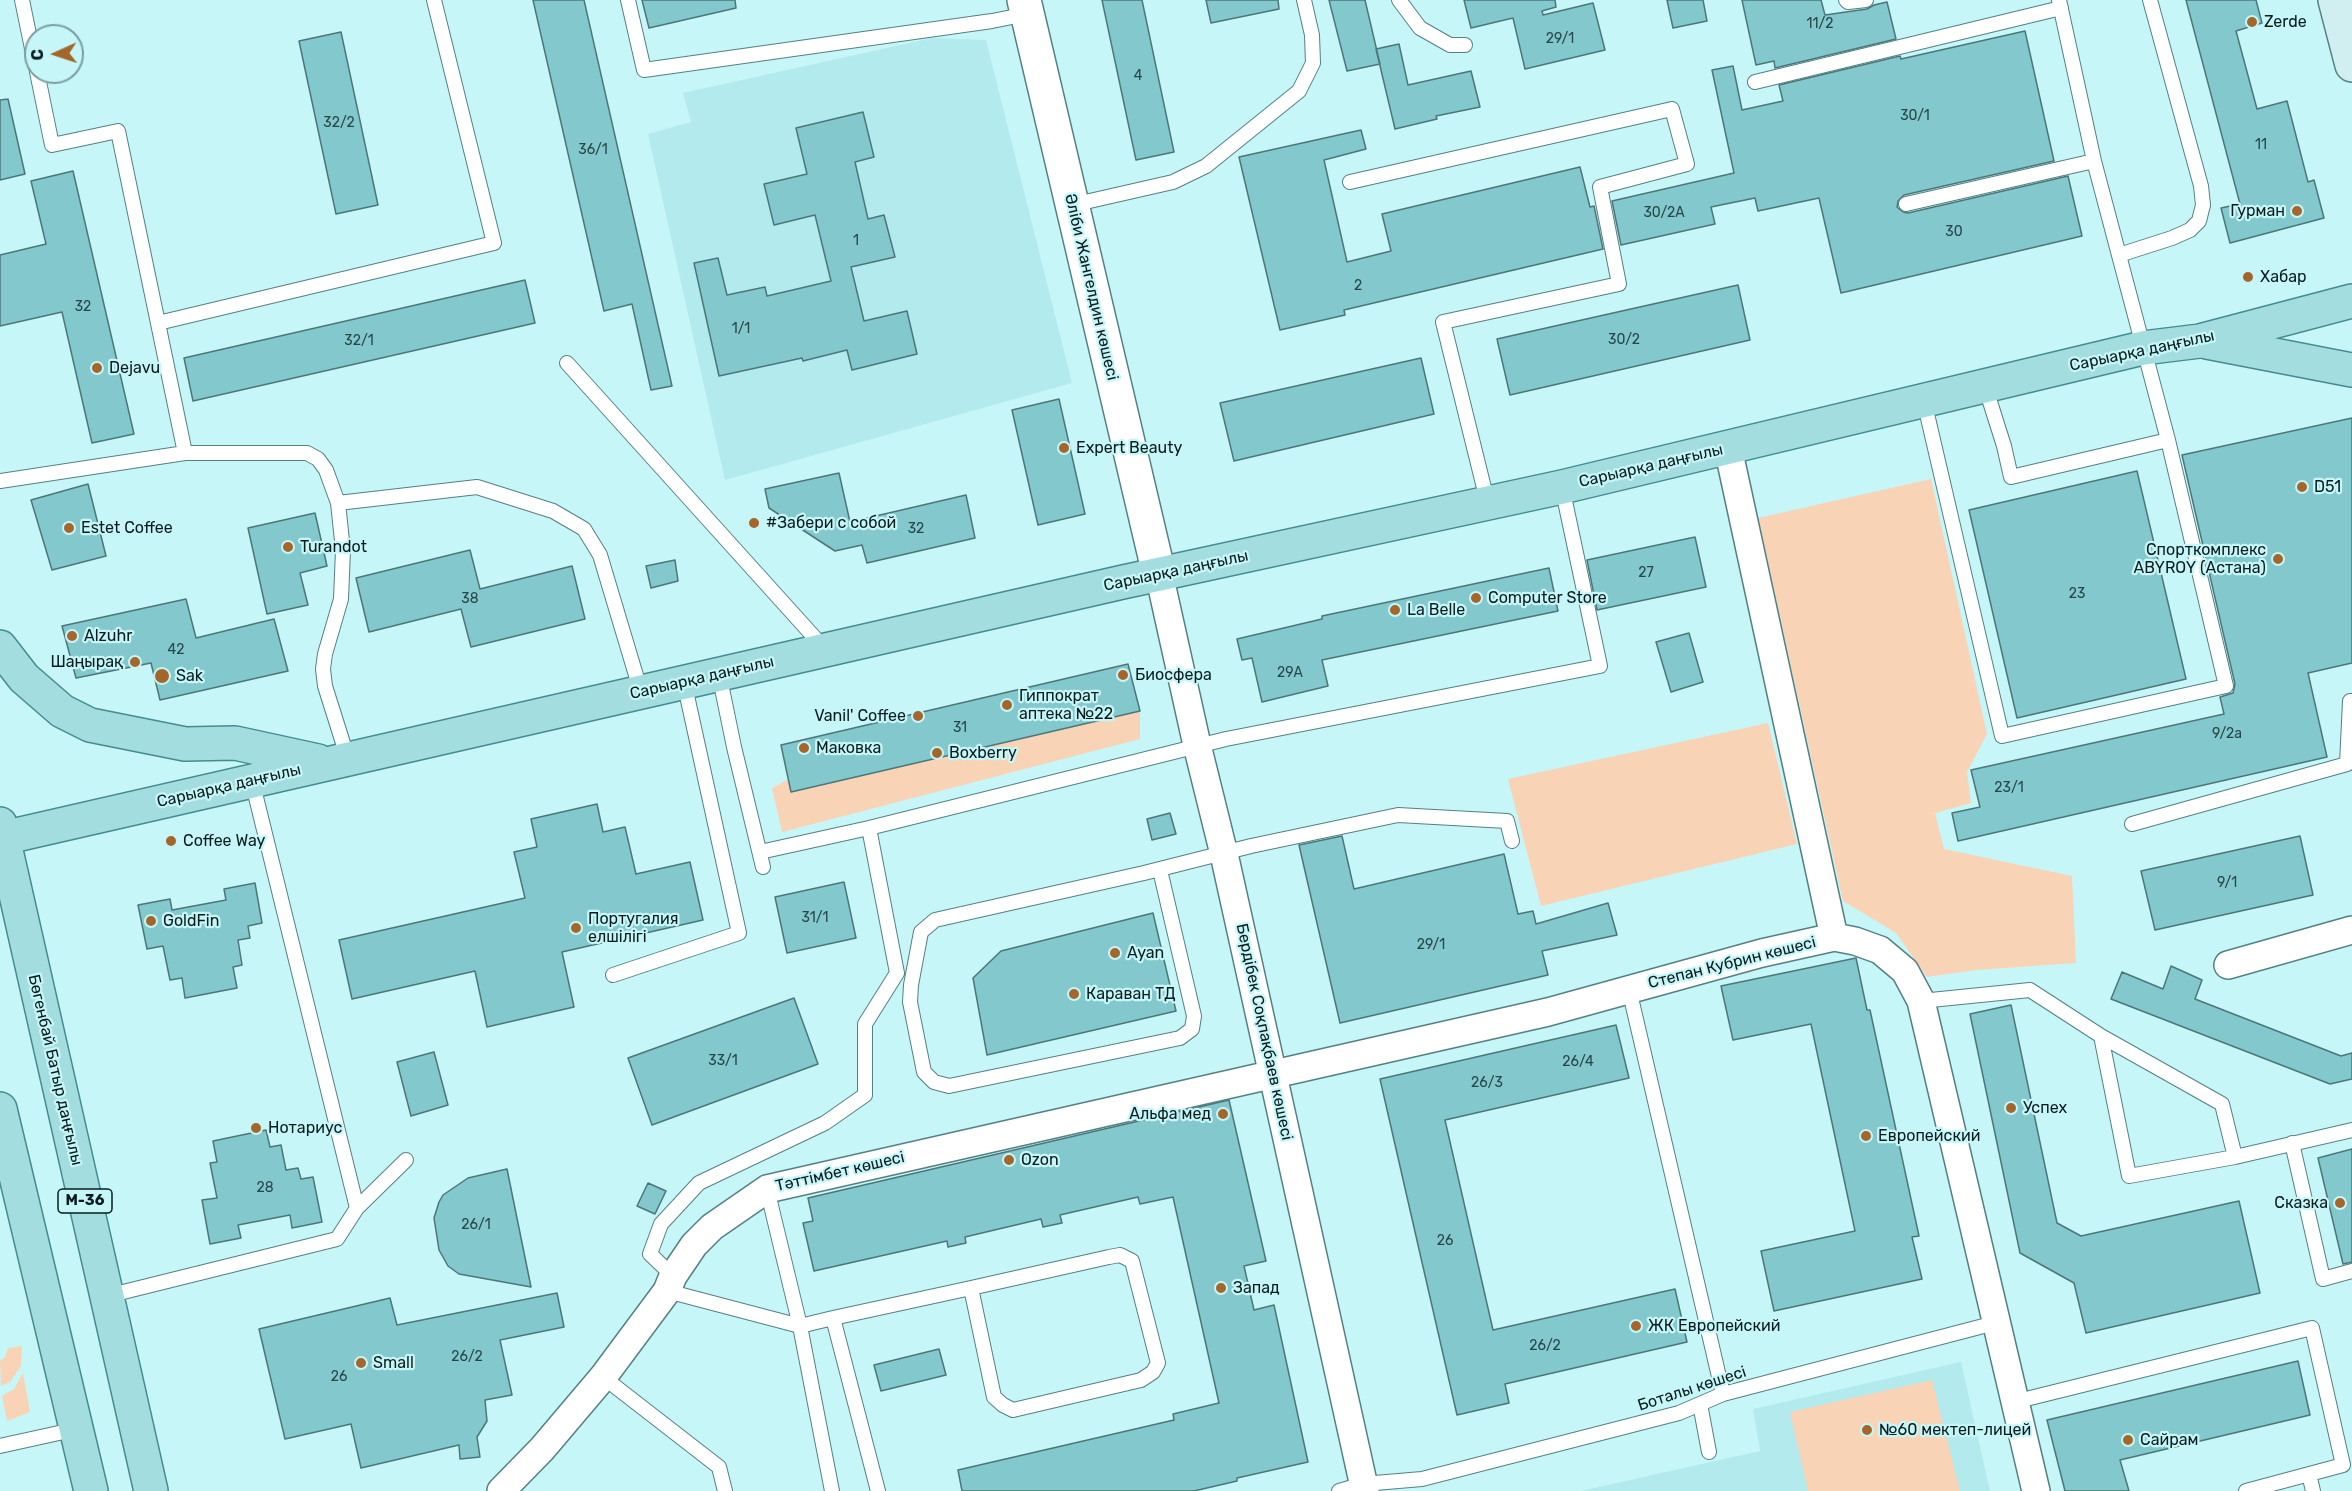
<!DOCTYPE html>
<html>
<head>
<meta charset="utf-8">
<style>
	body { margin:0 }
	#map { position:relative; width:2352px; height:1491px; overflow:hidden; background:#c7f6f8; font-family:Rubik,sans-serif }
	canvas { display:block }
	.north { position:absolute; left:24px; top:24px; width:60px; height:60px; box-sizing:border-box; background:#c7f6f8; border:2px solid #7b9fa0; border-radius:50%; rotate:267deg; font-size:16px; font-weight:700; line-height:24px; text-align:center; color:#0a1c1d }
	.north::after { content:''; display:block; margin:auto; width:21px; height:27px; background:#a5662c; clip-path:polygon(50% 0,100% 100%,50% 72%,0 100%) }
</style>
</head>
<body>
<div id="map">
<canvas width="2352" height="1491"></canvas>
<div class="north">С</div>
</div>
<script>
const g = document.querySelector('canvas').getContext('2d');
g.lineJoin = 'round';
function fill(path, color) { g.fillStyle = color; g.fill(path, 'evenodd'); }
const poly = rows => new Path2D(rows.map(r => 'M' + r).join(''));
function strokePath(path, color, width, dash) { g.strokeStyle = color; g.lineWidth = width; g.lineCap = dash ? 'butt' : 'round'; g.setLineDash(dash || []); g.stroke(path); }
function label(font, color, halo, rows, align = 'center') {
  g.font = font + ' Rubik,sans-serif'; g.lineWidth = 4.5; g.setLineDash([]); g.textBaseline = 'middle'; g.strokeStyle = halo; g.fillStyle = color; for (const [text, x, y, turn = 0] of rows) {
    g.save(); g.translate(x, y); g.rotate((+turn || 0) * Math.PI / 180); g.textAlign = isNaN(turn) ? turn : align; if (halo) g.strokeText(text, 0, 0); g.fillText(text, 0, 0); g.restore();
  }
}
fill(poly([
	[932,38,986,40,1072,383,725,480,648,134,691,122,683,93],
	[1961,1362,1990,1491,1581,1491,1760,1451,1753,1409]
]), '#b2eaed');
fill(poly([
	[1931,479,1987,734,1967,772,1971,803,1935,813,1944,849,2072,876,2076,963,1976,970,1927,977,1896,933,1843,901,1758,518],
	[1140,711,1140,739,782,832,772,788,789,779,792,792],
	[1768,723,1797,844,1541,906,1508,779],
	[22,1346,21,1366,10,1382,1,1386,0,1361,5,1357,8,1348],
	[23,1373,30,1412,7,1421,2,1396,14,1389],
	[1932,1380,1960,1491,1808,1491,1790,1412]
]), '#f9d3b5');
const building = poly([
	[533,0,584,0,672,386,651,390,632,304,604,311,533,0],
	[642,0,735,0,736,8,649,28,642,0],
	[1102,0,1142,0,1174,152,1136,160,1102,0],
	[1206,0,1278,0,1279,9,1211,23,1206,0],
	[1329,0,1365,0,1380,64,1347,71,1329,0],
	[1464,0,1555,0,1556,7,1542,11,1543,15,1593,3,1605,50,1525,69,1513,18,1471,28,1464,0],
	[1667,0,1703,0,1707,21,1673,28,1667,0],
	[1742,0,1821,0,1825,15,1867,9,1874,5,1887,2,1896,39,1775,68,1774,61,1756,65,1742,0],
	[2186,0,2256,0,2262,23,2236,31,2257,109,2287,101,2308,182,2314,180,2324,218,2230,243,2221,208,2240,204,2186,0],
	[2025,31,2054,161,1904,195,1898,201,1897,207,1903,212,1908,213,2068,176,2082,236,1841,293,1819,198,1758,211,1755,198,1711,207,1715,224,1621,245,1612,201,1734,173,1712,70,1733,66,1742,110,1783,101,1779,85,1900,56,1901,59,2025,31],
	[341,32,378,205,336,214,299,41,341,32],
	[1399,44,1408,85,1471,71,1480,107,1436,116,1437,119,1395,129,1376,49,1399,44],
	[8,99,25,174,0,180,0,100,8,99],
	[863,112,874,157,855,162,868,219,884,215,895,257,851,267,864,321,907,311,917,354,852,370,847,350,803,361,802,358,719,376,694,263,718,258,727,295,765,287,767,296,831,281,815,215,774,225,764,184,807,174,796,128,863,112],
	[1361,130,1366,149,1324,160,1347,262,1391,251,1382,214,1580,167,1590,207,1594,206,1603,249,1344,310,1345,315,1280,330,1239,157,1361,130],
	[73,171,134,434,92,443,62,312,0,326,0,255,46,244,31,181,73,171],
	[525,280,535,323,193,401,184,358,525,280],
	[1738,285,1750,340,1510,395,1497,339,1738,285],
	[1421,358,1434,414,1234,461,1220,403,1421,358],
	[1059,399,1085,514,1038,525,1012,410,1059,399],
	[2352,418,2352,663,2308,673,2327,757,1958,841,1952,813,1980,807,1971,770,2224,714,2220,697,2233,693,2235,684,2182,455,2352,418],
	[2137,471,2186,679,2017,718,1969,510,2137,471],
	[839,473,850,522,966,495,975,538,867,563,862,545,835,551,769,508,765,489,839,473],
	[88,484,106,556,52,570,31,500,88,484],
	[315,513,327,566,300,573,308,605,267,614,248,528,315,513],
	[1695,537,1706,587,1597,610,1587,560,1695,537],
	[470,550,480,589,572,566,585,619,471,647,461,609,369,632,356,578,470,550],
	[675,560,678,581,651,588,646,566,675,560],
	[1549,568,1558,611,1322,660,1328,686,1262,702,1252,658,1242,660,1237,639,1322,619,1322,616,1549,568],
	[186,599,196,638,274,619,288,671,160,700,151,663,76,678,62,626,186,599],
	[1689,633,1703,682,1671,692,1656,642,1689,633],
	[1128,664,1140,711,791,792,781,745,1128,664],
	[597,804,603,832,625,827,636,874,690,862,703,920,562,952,574,1007,487,1027,475,971,352,999,339,940,525,898,514,852,537,847,531,819,597,804],
	[1170,813,1176,834,1152,840,1147,819,1170,813],
	[1342,836,1354,889,1504,854,1518,914,1533,911,1536,924,1608,903,1617,935,1542,951,1548,975,1340,1023,1299,845,1342,836],
	[2300,836,2313,895,2155,930,2141,871,2300,836],
	[844,882,856,938,787,953,775,897,844,882],
	[255,883,262,923,248,926,250,938,238,940,242,965,233,967,237,988,185,998,182,978,170,980,163,946,147,949,138,905,170,899,172,910,226,900,224,889,255,883],
	[1153,913,1176,1011,987,1055,973,978,1001,951,1153,913],
	[1856,958,1867,1010,1870,1010,1919,1236,1912,1237,1922,1279,1774,1311,1761,1251,1855,1231,1811,1024,1733,1040,1721,986,1856,958],
	[2171,966,2202,980,2195,999,2341,1056,2352,1053,2352,1079,2330,1084,2111,999,2122,972,2163,989,2171,966],
	[794,998,818,1064,652,1125,628,1058,794,998],
	[2011,1005,2057,1223,2081,1236,2239,1201,2260,1293,2086,1333,2074,1283,2020,1253,1970,1014,2011,1005],
	[1616,1025,1629,1078,1445,1120,1493,1330,1675,1289,1687,1342,1505,1384,1509,1403,1457,1415,1380,1079,1616,1025],
	[434,1052,448,1105,411,1116,397,1062,434,1052],
	[1229,1100,1266,1261,1244,1266,1254,1310,1274,1305,1308,1462,1237,1478,1237,1481,1194,1491,962,1491,958,1470,1174,1420,1173,1414,1219,1403,1173,1197,1140,1204,1138,1197,1060,1215,1062,1223,1043,1227,1041,1219,965,1237,966,1243,948,1247,947,1241,814,1271,803,1223,813,1221,808,1198,1229,1100],
	[266,1130,270,1147,281,1145,286,1170,298,1168,301,1179,313,1177,322,1222,292,1228,290,1215,238,1225,241,1238,210,1244,202,1200,217,1198,210,1163,217,1162,213,1141,266,1130],
	[2352,1149,2352,1262,2343,1264,2318,1158,2352,1149],
	[507,1169,531,1287,459,1274,448,1266,439,1250,434,1218,439,1202,443,1195,468,1178,507,1169],
	[648,1183,666,1191,655,1214,637,1206,648,1183],
	[557,1293,564,1327,500,1340,512,1395,485,1400,487,1421,477,1437,480,1457,460,1459,459,1445,361,1468,351,1424,285,1439,259,1329,390,1298,397,1325,557,1293],
	[939,1349,946,1375,881,1391,874,1365,939,1349],
	[2298,1361,2310,1415,2120,1460,2129,1491,2065,1491,2047,1420,2298,1361]
]);
fill(building, '#83c8cc');
strokePath(building, '#4c777a', 1.5);
const service = poly([
	[22,0,36,68],
	[628,0,644,70,992,21,1027,14],
	[1399,0,1420,28,1450,45,1465,45],
	[1846,0,1848,2,1866,0],
	[2059,0,2094,161,2168,440],
	[37,72,52,145,118,131,185,453],
	[1755,82,2061,8],
	[1350,182,1672,109,1687,164,1600,187,1619,284,1443,322,1488,504],
	[1906,204,2094,161],
	[1072,205,1173,182,1206,166,1299,91,1313,63,1312,35,1304,0],
	[2119,255,2172,238,2190,230,2199,221,2203,205,2201,186,2150,0],
	[158,323,494,243,434,0],
	[567,363,824,648],
	[1924,401,2002,736,2226,686,2168,440,2011,477,2004,446,1985,386],
	[0,481,185,453,307,453,318,459,326,470,338,503,477,487,553,511,584,529,600,555,641,692],
	[338,503,343,550,341,599,325,654,323,669,325,686,348,759],
	[719,674,734,747,763,867],
	[2132,824,2347,764,2350,701,2352,701],
	[760,852,869,828],
	[1160,870,1194,1016,1192,1029,1180,1038,949,1086,934,1082,924,1072,910,1002,911,985,921,932,935,920,1144,873,1251,846,1398,815,1507,821,1512,841],
	[613,975,739,933,684,682],
	[1629,989,1723,1394],
	[1921,1001,2030,990,2101,1036,2129,1176,2235,1157,2352,1130],
	[2101,1036,2222,1104,2235,1157],
	[2292,1143,2323,1279,2352,1271],
	[767,1189,800,1326,832,1491],
	[357,1208,406,1160],
	[673,1276,650,1254,661,1224,699,1183,825,1123,865,1095,865,1024,897,973,869,828,1226,739,1600,666,1562,487],
	[667,1291,800,1326,833,1318,971,1288,1109,1257,1120,1255,1132,1261,1158,1363,1153,1372,1141,1380,1013,1410,1003,1405,994,1397,971,1288],
	[107,1296,337,1239,357,1208,252,781],
	[833,1318,878,1491],
	[603,1377,719,1467,725,1491],
	[2014,1402,2312,1328,2343,1465,2246,1491],
	[1700,1404,1709,1452],
	[0,1446,77,1429],
	[2309,1474,2313,1491],
	[1339,1491,1363,1484,1422,1479,1679,1413,1723,1394,1995,1323]
]);
const minor = poly([
	[1728,448,1834,937],
	[1159,574,1197,745,1224,854,1365,1491],
	[2228,965,2352,930],
	[501,1491,542,1449,603,1377,667,1291,673,1276,694,1245,712,1227,767,1189,1548,1012,1762,953,1834,937,1855,941,1880,950,1905,971,1921,1001,2036,1491]
]);
const tertiary = poly([
	[1024,0,1159,574]
]);
const secondary = poly([
	[2335,0,2352,65]
]);
const primary = poly([
	[2207,342,2352,370],
	[0,647,24,678,62,711,90,725,185,744,235,743,318,761],
	[0,824,151,1491],
	[3,838,1123,582,1562,487,2143,348,2200,341,2352,301],
	[0,1109,91,1491]
]);
strokePath(service, '#558082', 16);
strokePath(minor, '#558082', 30);
strokePath(tertiary, '#558082', 36);
strokePath(secondary, '#558082', 36);
strokePath(primary, '#458b8f', 36);
strokePath(service, '#fff', 14);
strokePath(minor, '#fff', 27);
strokePath(tertiary, '#fff', 33);
strokePath(secondary, '#d1eef0', 33);
strokePath(primary, '#a3dde0', 33);
for (const [x, y, r, color] of [
	[2252,22,6,"#a5662c"],
	[2297,211,6,"#a5662c"],
	[2248,277,6,"#a5662c"],
	[97,368,6,"#a5662c"],
	[1064,448,6,"#a5662c"],
	[2302,487,6,"#a5662c"],
	[754,523,6,"#a5662c"],
	[69,528,6,"#a5662c"],
	[288,547,6,"#a5662c"],
	[2278,559,6,"#a5662c"],
	[1476,598,6,"#a5662c"],
	[1395,610,6,"#a5662c"],
	[72,636,6,"#a5662c"],
	[135,662,6,"#a5662c"],
	[1123,675,6,"#a5662c"],
	[162,676,8,"#a5662c"],
	[1007,705,6,"#a5662c"],
	[918,716,6,"#a5662c"],
	[804,748,6,"#a5662c"],
	[937,753,6,"#a5662c"],
	[171,841,6,"#a5662c"],
	[151,921,6,"#a5662c"],
	[576,928,6,"#a5662c"],
	[1115,953,6,"#a5662c"],
	[1074,994,6,"#a5662c"],
	[2011,1108,6,"#a5662c"],
	[1223,1114,6,"#a5662c"],
	[256,1128,6,"#a5662c"],
	[1866,1136,6,"#a5662c"],
	[1009,1160,6,"#a5662c"],
	[2340,1203,6,"#a5662c"],
	[1221,1288,6,"#a5662c"],
	[1636,1326,6,"#a5662c"],
	[361,1363,6,"#a5662c"],
	[1867,1430,6,"#a5662c"],
	[2128,1440,6,"#a5662c"]
]) { const dot = new Path2D(); dot.arc(x, y, r, 0, 2 * Math.PI); g.fillStyle = color; g.fill(dot); strokePath(dot, '#c7f6f8', 2); }
label('14px', '#284749', null, [
	["11/2",1820,24],
	["29/1",1560,39],
	["4",1138,76],
	["30/1",1915,116],
	["32/2",339,123],
	["11",2261,145],
	["36/1",593,150],
	["30/2А",1664,213],
	["30",1954,232],
	["1",856,241],
	["2",1358,286],
	["32",83,307],
	["1/1",741,329],
	["30/2",1624,340],
	["32/1",359,341],
	["32",916,529],
	["27",1646,573],
	["23",2077,594],
	["38",470,599],
	["42",176,650],
	["29А",1290,673],
	["31",960,728],
	["9/2а",2227,734],
	["23/1",2009,788],
	["9/1",2227,883],
	["31/1",815,918],
	["29/1",1431,945],
	["33/1",723,1061],
	["26/4",1578,1062],
	["26/3",1487,1083],
	["28",265,1188],
	["26/1",476,1225],
	["26",1445,1241],
	["26/2",1545,1346],
	["26/2",467,1357],
	["26",339,1377]
]);
for (const [x, y, w] of [
	[85,1201,54]
]) { const box = new Path2D(); box.roundRect(x - w / 2, y - 12, w, 24, 4.5); g.fillStyle = '#c7f6f8'; g.fill(box); strokePath(box, '#0a1c1d', 1.5); }
label('bold 15px', '#0a1c1d', null, [
	["M-36",85,1201]
]);
label('16px', '#0a1c1d', '#c7f6f8', [
	["Zerde",2264,22],
	["Гурман",2285,211,"right"],
	["Хабар",2260,277],
	["Dejavu",109,368],
	["Expert Beauty",1076,448],
	["D51",2314,487],
	["#Забери с собой",766,523],
	["Estet Coffee",81,528],
	["Turandot",300,547],
	["Спорткомплекс",2266,550,"right"],
	["ABYROY (Астана)",2266,568,"right"],
	["Computer Store",1488,598],
	["La Belle",1407,610],
	["Alzuhr",84,636],
	["Шаңырақ",123,662,"right"],
	["Биосфера",1135,675],
	["Sak",176,676],
	["Гиппократ",1019,696],
	["аптека №22",1019,714],
	["Vanil' Coffee",906,716,"right"],
	["Маковка",816,748],
	["Boxberry",949,753],
	["Coffee Way",183,841],
	["Португалия",588,919],
	["елшілігі",588,937],
	["GoldFin",163,921],
	["Ayan",1127,953],
	["Караван ТД",1086,994],
	["Успех",2023,1108],
	["Альфа мед",1211,1114,"right"],
	["Нотариус",268,1128],
	["Европейский",1878,1136],
	["Ozon",1021,1160],
	["Сказка",2328,1203,"right"],
	["Запад",1233,1288],
	["ЖК Европейский",1648,1326],
	["Small",373,1363],
	["№60 мектеп-лицей",1879,1430],
	["Сайрам",2140,1440]
], 'left');
label('16px', '#0a1c1d', '#c7f6f8', [
	["Әліби Жангелдин көшесі",1091,287,77],
	["Сарыарқа даңғылы",2142,351,-12],
	["Сарыарқа даңғылы",1651,466,-13],
	["Сарыарқа даңғылы",1176,571,-12],
	["Сарыарқа даңғылы",702,678,-13],
	["Сарыарқа даңғылы",229,786,-13],
	["Степан Кубрин көшесі",1732,963,-14],
	["Бердібек Соқпақбаев көшесі",1264,1032,78],
	["Бөгенбай Батыр даңғылы",55,1070,77],
	["Тәттімбет көшесі",840,1172,-13],
	["Боталы көшесі",1692,1389,-18]
]);
</script>
</body>
</html>
